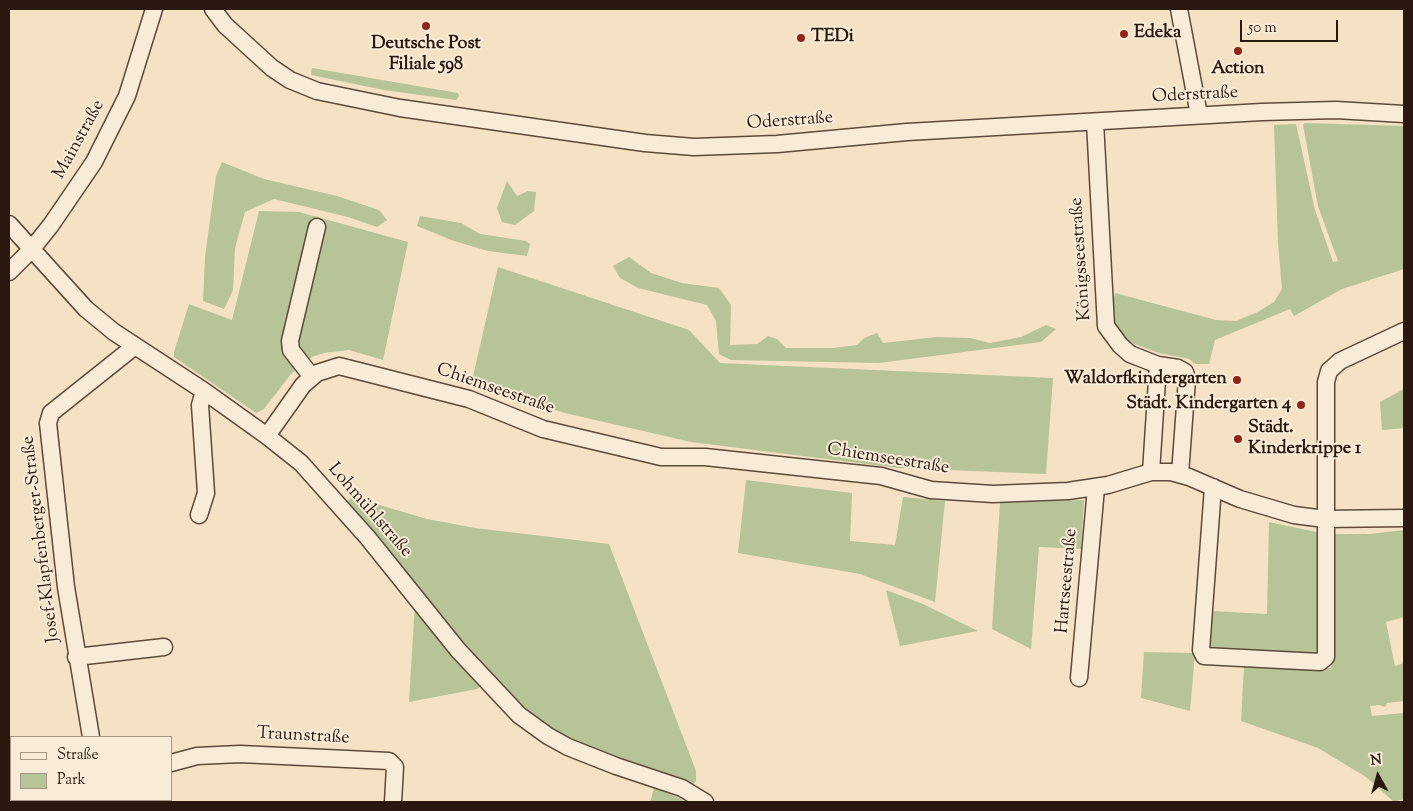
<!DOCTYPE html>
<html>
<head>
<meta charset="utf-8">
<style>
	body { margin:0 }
	#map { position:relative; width:1413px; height:811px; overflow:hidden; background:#f5e1c3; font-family:"Sorts Mill Goudy",serif }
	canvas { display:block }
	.frame { position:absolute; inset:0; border:10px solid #2a170e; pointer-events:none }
	.legend { position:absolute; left:10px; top:736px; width:162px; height:65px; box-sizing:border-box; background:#f8ecd8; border:1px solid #a69787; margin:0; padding:6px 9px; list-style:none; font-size:15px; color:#2a170e }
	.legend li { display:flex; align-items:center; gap:10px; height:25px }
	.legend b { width:25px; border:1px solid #a69787 }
	.north { position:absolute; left:1353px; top:751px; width:50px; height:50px; -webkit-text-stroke:4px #f8ecd8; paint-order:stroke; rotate:353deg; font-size:14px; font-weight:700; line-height:20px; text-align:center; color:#2a170e }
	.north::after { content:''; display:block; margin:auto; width:18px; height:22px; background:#2a170e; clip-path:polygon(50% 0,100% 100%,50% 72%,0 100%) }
	.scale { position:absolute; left:1240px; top:20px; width:98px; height:22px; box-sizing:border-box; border:2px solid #2a170e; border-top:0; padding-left:6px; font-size:15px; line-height:18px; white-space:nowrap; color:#2a170e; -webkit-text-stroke:4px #f8ecd8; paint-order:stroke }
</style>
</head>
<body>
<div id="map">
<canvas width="1413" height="811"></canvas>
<div class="frame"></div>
<ul class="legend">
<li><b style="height:6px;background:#f8ecd8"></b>Straße</li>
<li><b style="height:14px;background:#b7c498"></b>Park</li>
</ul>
<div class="north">N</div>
<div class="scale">50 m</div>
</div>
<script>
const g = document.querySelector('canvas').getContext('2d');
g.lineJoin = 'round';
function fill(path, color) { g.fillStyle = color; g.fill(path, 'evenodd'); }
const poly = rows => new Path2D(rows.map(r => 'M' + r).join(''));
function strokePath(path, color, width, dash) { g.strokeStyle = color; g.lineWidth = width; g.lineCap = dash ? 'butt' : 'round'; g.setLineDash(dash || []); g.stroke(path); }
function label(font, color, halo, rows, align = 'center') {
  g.font = font + ' "Sorts Mill Goudy",serif'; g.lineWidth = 4; g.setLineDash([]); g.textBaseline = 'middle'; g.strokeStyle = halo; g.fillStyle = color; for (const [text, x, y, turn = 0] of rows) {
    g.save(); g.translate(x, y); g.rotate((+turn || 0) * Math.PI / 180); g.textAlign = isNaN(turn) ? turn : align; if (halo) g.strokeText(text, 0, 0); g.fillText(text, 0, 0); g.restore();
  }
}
fill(poly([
	[312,68,458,93,459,96,456,100,384,90,311,75],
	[1305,123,1404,126,1404,269,1342,289,1294,316,1290,309,1215,340,1209,364,1195,364,1189,359,1159,353,1132,343,1121,336,1115,325,1112,308,1115,293,1216,320,1236,321,1258,312,1274,302,1282,289,1278,243,1274,125,1296,124,1315,210,1333,262,1338,261,1318,206,1303,125],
	[222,162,264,179,337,196,379,210,387,220,377,227,348,217,274,199,245,212,235,248,233,290,224,309,203,301,205,257,216,176],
	[507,181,517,196,528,191,536,192,534,211,515,225,502,222,497,208],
	[259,211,299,212,408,242,383,360,349,350,324,353,312,357,291,374,264,409,256,413,174,357,174,352,189,304,232,320],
	[420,216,461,223,480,234,526,241,530,244,527,256,488,251,454,241,417,226],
	[629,257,651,273,682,283,719,288,731,305,730,345,757,344,768,336,777,339,786,348,833,348,857,345,864,338,877,333,883,343,937,337,970,338,990,343,1021,337,1046,325,1056,329,1041,342,879,363,731,360,719,354,716,321,707,305,638,288,620,278,613,266],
	[498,267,689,330,720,363,1053,378,1046,474,898,468,691,442,565,413,471,385],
	[1404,389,1404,428,1382,430,1380,402],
	[746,480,852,493,850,541,895,545,903,497,945,501,935,602,860,574,738,553],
	[352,497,427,519,475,528,609,544,696,771,696,781,692,787,566,741,508,698,346,502],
	[1084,500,1081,549,1039,547,1031,649,992,629,1000,503],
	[1269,522,1321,533,1317,656,1208,651,1211,611,1267,614],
	[1404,530,1404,617,1386,622,1395,666,1404,663,1404,701,1387,703,1385,707,1379,705,1370,706,1372,716,1404,713,1404,799,1394,802,1366,777,1318,748,1241,721,1244,667,1331,668,1333,534,1370,534],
	[886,590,923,604,978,631,900,646],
	[415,603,482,685,477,689,409,702],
	[1144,652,1195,653,1190,711,1141,698],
	[654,788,679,798,685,802,650,802]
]), '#b7c498');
const minor = poly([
	[213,9,225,25,272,68,290,80,317,91,400,108,645,143,694,147,777,144,907,132,1262,112,1336,110,1404,114],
	[1179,9,1199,115],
	[1095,122,1106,326,1120,345,1130,354,1158,365],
	[9,224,86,309,114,332,204,391,267,436,301,463,368,538,458,650,519,715,548,736,568,747,616,766,682,788,705,802],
	[9,272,31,250,51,225,94,162,127,96,154,9],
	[312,377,291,350,290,341,317,227],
	[267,436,303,385,317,373,339,366,469,399,543,429,661,457,705,457,881,476,931,490,993,494,1068,491,1108,485,1151,472,1171,472,1189,477,1240,499,1294,515,1325,519,1404,518],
	[1151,472,1158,365,1178,368,1185,372,1187,379,1180,474],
	[1213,487,1201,650,1204,656,1320,662,1326,657,1326,382,1329,371,1340,361,1404,331],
	[199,515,206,493,200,405,204,391],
	[76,657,164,647],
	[1079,678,1096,488],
	[91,737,66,587,48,423,51,413,56,409,135,346],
	[171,763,197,756,240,754,389,761,395,767,393,802],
	[124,800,125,802],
	[67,802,73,800]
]);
strokePath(minor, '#5d4a3b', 19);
strokePath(minor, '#f8ecd8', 16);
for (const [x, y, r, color] of [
	[426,26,5,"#8f2418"],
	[1124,34,5,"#8f2418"],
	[801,38,5,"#8f2418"],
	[1238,51,5,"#8f2418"],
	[1237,380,5,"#8f2418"],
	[1301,405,5,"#8f2418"],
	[1238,439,5,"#8f2418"]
]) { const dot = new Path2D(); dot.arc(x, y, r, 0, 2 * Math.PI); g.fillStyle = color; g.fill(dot); strokePath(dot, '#f8ecd8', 2); }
label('bold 18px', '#2a170e', '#f8ecd8', [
	["Edeka",1134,34],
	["TEDi",811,38],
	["Deutsche Post",426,45,"center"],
	["Filiale 598",426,66,"center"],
	["Action",1238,70,"center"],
	["Waldorfkindergarten",1227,380,"right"],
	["Städt. Kindergarten 4",1291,405,"right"],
	["Städt.",1248,429],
	["Kinderkrippe 1",1248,450]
], 'left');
label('18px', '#2a170e', '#f8ecd8', [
	["Oderstraße",1195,96,-3],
	["Oderstraße",790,122,-4],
	["Mainstraße",80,140,-61],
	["Königsseestraße",1082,259,-94],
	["Chiemseestraße",495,390,19],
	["Chiemseestraße",888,460,9],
	["Lohmühlstraße",369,511,49],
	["Josef-Klapfenberger-Straße",42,539,-97],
	["Hartseestraße",1068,581,-85],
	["Traunstraße",303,737,3]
]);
</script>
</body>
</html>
